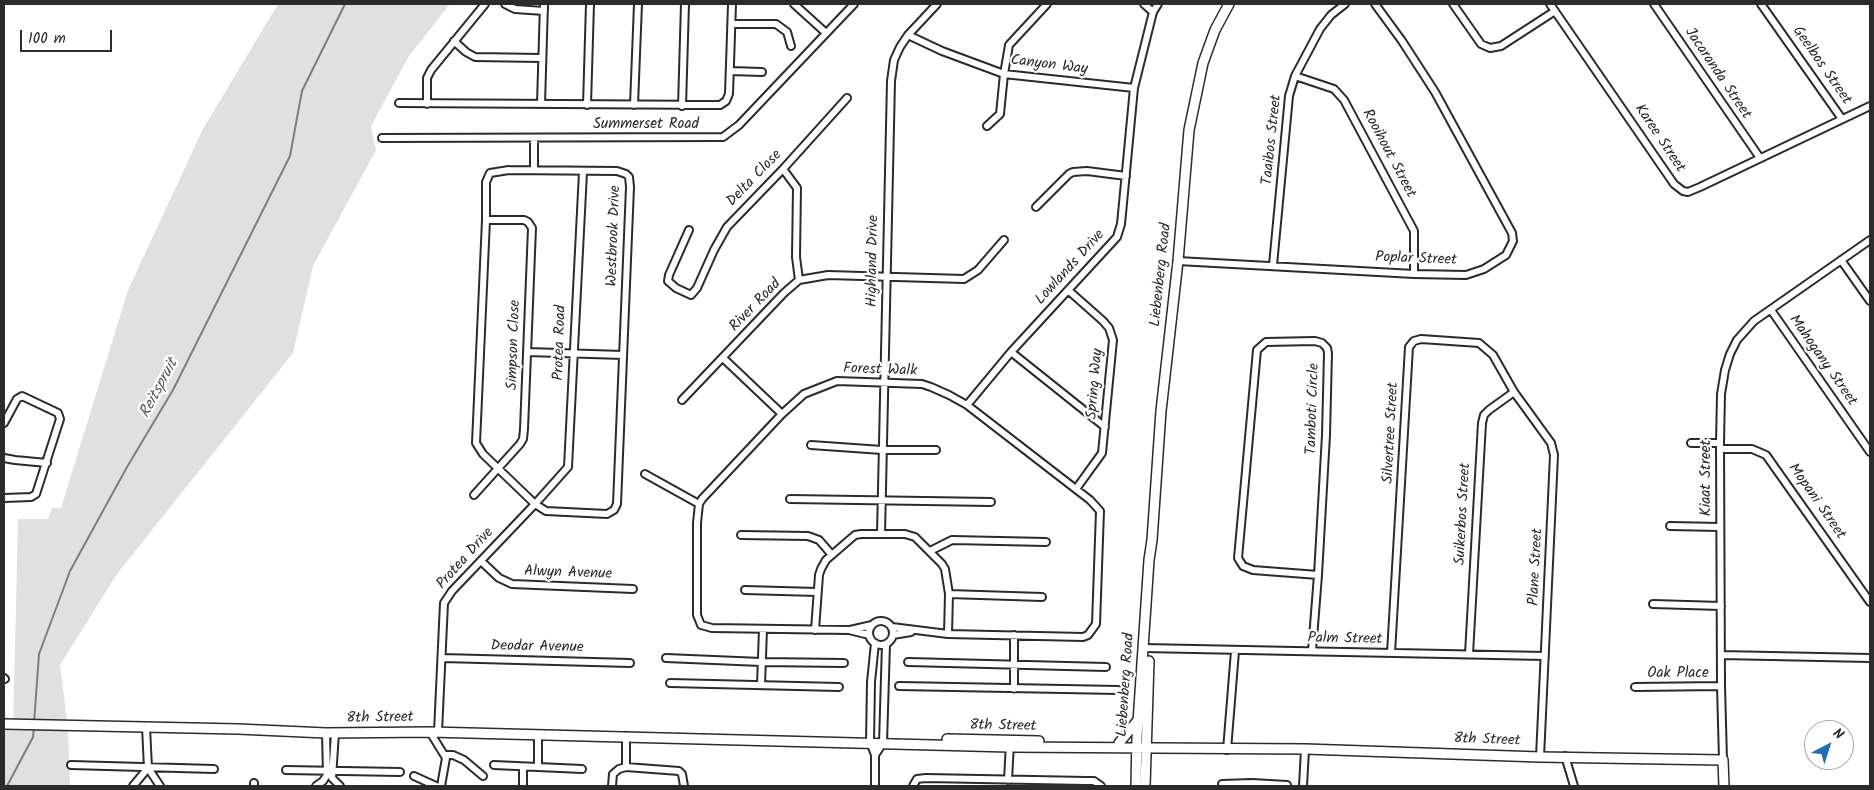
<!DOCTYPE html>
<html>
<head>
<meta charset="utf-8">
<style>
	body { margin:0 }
	#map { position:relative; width:1874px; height:790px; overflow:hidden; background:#fff; font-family:Kalam,sans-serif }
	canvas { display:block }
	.frame { position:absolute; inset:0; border:5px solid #2b2b2b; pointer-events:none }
	.north { position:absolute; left:1804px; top:720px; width:50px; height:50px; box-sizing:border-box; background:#fff; border:1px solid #aaa; border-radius:50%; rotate:40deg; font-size:14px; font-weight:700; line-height:20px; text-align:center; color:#2b2b2b }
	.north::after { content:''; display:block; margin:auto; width:18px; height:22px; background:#1f6fb2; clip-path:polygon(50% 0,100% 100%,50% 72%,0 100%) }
	.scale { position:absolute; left:20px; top:30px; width:92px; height:22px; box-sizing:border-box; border:2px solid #2b2b2b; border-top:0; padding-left:6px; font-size:15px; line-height:18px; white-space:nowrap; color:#2b2b2b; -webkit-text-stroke:4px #fff; paint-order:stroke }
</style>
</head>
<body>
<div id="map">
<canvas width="1874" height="790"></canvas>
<div class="frame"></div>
<div class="north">N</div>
<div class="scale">100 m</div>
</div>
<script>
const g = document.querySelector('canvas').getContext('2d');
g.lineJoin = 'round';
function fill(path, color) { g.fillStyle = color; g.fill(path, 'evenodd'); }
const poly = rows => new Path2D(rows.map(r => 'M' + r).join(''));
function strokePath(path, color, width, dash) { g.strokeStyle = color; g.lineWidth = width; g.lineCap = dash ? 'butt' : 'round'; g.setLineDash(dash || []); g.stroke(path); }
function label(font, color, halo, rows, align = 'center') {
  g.font = font + ' Kalam,sans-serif'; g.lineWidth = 4.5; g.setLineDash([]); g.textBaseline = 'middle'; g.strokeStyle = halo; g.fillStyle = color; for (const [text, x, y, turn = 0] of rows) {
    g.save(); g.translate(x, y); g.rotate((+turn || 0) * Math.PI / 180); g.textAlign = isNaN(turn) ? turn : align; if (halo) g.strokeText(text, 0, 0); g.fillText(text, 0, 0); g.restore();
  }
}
fill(poly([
	[278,4,450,4,409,56,371,126,376,150,313,266,293,353,117,574,60,665,68,729,70,786,4,786,4,729,13,728,18,519,48,519,52,508,61,508,128,290,203,129]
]), '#e0e0e0');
strokePath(poly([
	[34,723,39,654,70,571,127,467,173,390,290,156,302,91,345,4],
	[7,786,33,737,34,727]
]), '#7e7e7e', 2);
const street = poly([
	[505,4,515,9,544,11],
	[794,4,826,33],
	[1144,4,1153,12],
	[1453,4,1481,44,1490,48,1501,46,1555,11],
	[1550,4,1674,184,1683,191,1688,192,1700,187,1870,106],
	[1654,4,1760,158],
	[1761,4,1842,119],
	[732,24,776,24,787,32,791,46],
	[908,35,942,51,1004,74,1134,88],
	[454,41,466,52,475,57,541,58],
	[730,71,762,72],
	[1295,76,1334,89,1344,100,1414,231,1414,274],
	[399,103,720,105,726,101,729,94,732,4],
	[427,104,427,78,431,70,485,4],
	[541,104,544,4],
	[587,105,590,4],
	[634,105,638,4],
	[682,106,685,4],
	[987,126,1000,114,1004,74,1009,45,1047,4],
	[382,138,723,137,739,125,854,4],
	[783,169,797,188,796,257,799,280],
	[509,170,617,171,626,174,629,177,630,187,617,504,614,510,607,514,546,511,535,504,483,454,476,443,486,220,486,182,490,173,509,170],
	[534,170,534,138],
	[1036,207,1069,174,1073,172,1087,171,1126,176],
	[689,230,669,275,668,281,676,288,691,295,697,288,714,250,727,227,783,169,847,98],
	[1841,260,1870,301],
	[1178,261,1414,274,1466,275,1484,269,1506,255,1513,241,1512,233,1435,92,1402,41,1375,4],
	[1273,265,1289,96,1295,76,1320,29,1331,15,1345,4],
	[1068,290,1103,321,1109,328,1113,340,1102,453,1076,489],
	[1771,310,1870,452],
	[527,352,623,355],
	[1011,352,1105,427],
	[723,358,782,414],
	[682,400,784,293,799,280,828,275,964,279,978,270,1004,240],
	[967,405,1011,352,1117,237,1121,224,1134,88,1153,12,1158,4],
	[4,423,17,399,22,396,58,413,60,419,36,494,31,497,4,498],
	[1691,443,1720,443],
	[811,445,882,450,936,450],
	[1721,449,1752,449,1766,455,1870,602],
	[4,458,15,460,47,463],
	[645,474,699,504],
	[474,495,520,444,523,439,524,429,532,228,528,222,524,220,486,220],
	[790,499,991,502],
	[1670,526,1720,527],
	[881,534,891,81,894,60,900,47,908,35,937,4],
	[741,535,808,536,819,540,832,555],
	[930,551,952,540,1046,542],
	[481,561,499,578,512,584,633,589],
	[745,590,817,592],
	[949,594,1042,597],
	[1653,604,1721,606],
	'869 633a12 12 0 1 1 24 0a12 12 0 1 1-24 0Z',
	[815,630,819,575,821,569,826,560,855,535,861,534,905,534,915,537,942,564,945,569,949,594,948,634],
	[850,630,872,625],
	[869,635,849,630,712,628,701,625,697,615,697,523,699,504,702,499,782,414,804,394,837,381,922,384,931,387,949,395,967,405,1090,500,1100,511,1096,624,1088,635,1083,637,948,634,892,627],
	[893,635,911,632],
	[1014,635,1014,689],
	[875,643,871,682,870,742,875,755,875,786],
	[1144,648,1545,656],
	[1312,651,1318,575,1326,435,1328,353,1327,348,1322,343,1315,341,1266,342,1257,350,1238,558,1243,566,1253,570,1318,575],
	[1391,653,1409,347,1414,341,1421,339,1479,343,1493,355,1514,392,1551,443,1554,455,1540,757],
	[1469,654,1482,423,1484,415,1489,410,1514,392],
	[1721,655,1870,658],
	[443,658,630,663],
	[666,658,761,662,844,663],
	[908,662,1106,667],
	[4,678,5,679],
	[670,683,839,687],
	[761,685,763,629],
	[899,686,1118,690],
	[1635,687,1721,686],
	[146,727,148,768,160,786],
	[430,732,446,758,441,786],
	[438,732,444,603,452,591,535,504,568,467,583,172],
	[335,733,332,778,340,786],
	[626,736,626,767],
	[1227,750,1235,651],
	[445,755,453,755,464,760,483,776],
	[875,755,883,743,886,644],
	[1565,756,1574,786],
	[1723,760,1721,686,1720,443,1721,394,1725,370,1730,354,1737,340,1754,321,1870,240],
	[71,765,214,769],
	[494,765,582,769],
	[538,767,538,735],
	[286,770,400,772],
	[414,776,436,786],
	[1008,780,1010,743],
	[1252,783,1287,785],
	[1222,784,1252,783,1252,786],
	[133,786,148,768],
	[254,786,254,783],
	[316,786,323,781,327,775,326,733],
	[523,786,523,767],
	[612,786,613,774,619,769,626,767,679,771,682,774,684,786],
	[913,786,917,779,926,778,1086,781,1094,781,1101,786],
	[1303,786,1305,749]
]);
const secondary = poly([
	[4,724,238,729,326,733,430,732,1010,747,1305,749,1540,757,1723,760,1724,786],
	[947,739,1039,741],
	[1119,743,1138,720],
	[1136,786,1137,737,1149,560,1152,540,1161,411,1178,261,1189,130,1203,63,1215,30,1229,4],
	[1145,786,1149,661]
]);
strokePath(street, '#2b2b2b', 10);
strokePath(secondary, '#2b2b2b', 12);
strokePath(street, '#fff', 6);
strokePath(secondary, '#fff', 9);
label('15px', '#2b2b2b', '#fff', [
	["Canyon Way",1049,66,7],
	["Geelbos Street",1821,66,55],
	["Jacaranda Street",1717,74,56],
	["Summerset Road",646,125],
	["Karee Street",1659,139,56],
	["Taaibos Street",1273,140,-84],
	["Rooihout Street",1388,154,62],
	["Delta Close",755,179,-46],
	["Westbrook Drive",615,236,-88],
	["Poplar Street",1416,260,2],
	["Highland Drive",874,261,-89],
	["Lowlands Drive",1071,268,-48],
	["Liebenberg Road",1162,275,-84],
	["River Road",756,306,-46],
	["Protea Road",561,343,-88],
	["Simpson Close",515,345,-88],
	["Mahogany Street",1822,361,55],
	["Forest Walk",880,371,2],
	["Spring Way",1096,384,-85],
	["Tamboti Circle",1314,409,-88],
	["Silvertree Street",1392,433,-87],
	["Kiaat Street",1707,478,-90],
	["Mopani Street",1816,502,55],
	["Suikerbos Street",1464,514,-87],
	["Protea Drive",466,559,-48],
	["Plane Street",1537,567,-87],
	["Alwyn Avenue",568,574,2],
	["Palm Street",1345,640,1],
	["Deodar Avenue",537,648,1],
	["Oak Place",1678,674],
	["Liebenberg Road",1127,685,-86],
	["8th Street",380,719,-1],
	["8th Street",1003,727,1],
	["8th Street",1487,741,2]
]);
label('italic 16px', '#5c5c5c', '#fff', [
	["Reitspruit",160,389,-62]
]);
</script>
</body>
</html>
